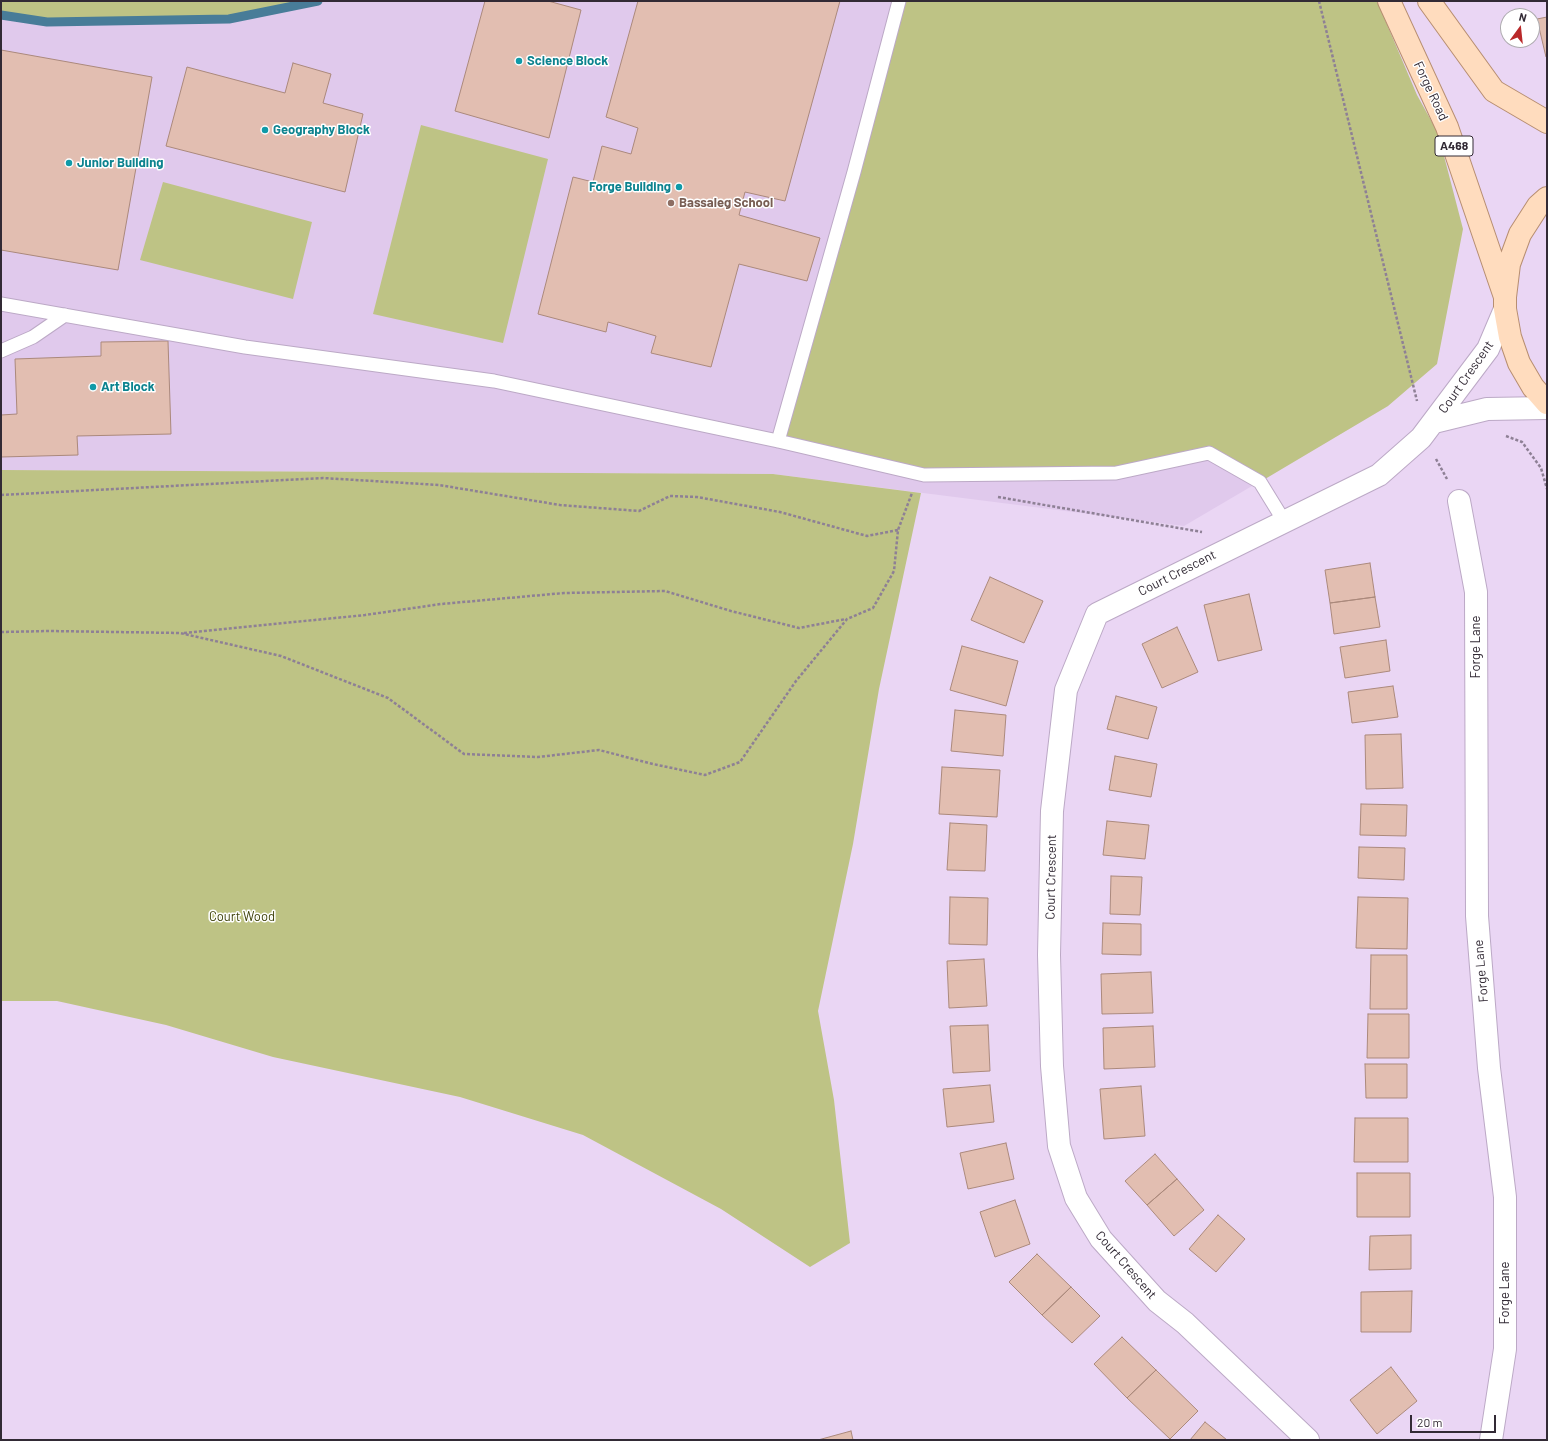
<!DOCTYPE html>
<html>
<head>
<meta charset="utf-8">
<style>
	body { margin:0 }
	#map { position:relative; width:1548px; height:1441px; overflow:hidden; background:#ead6f4; font-family:Barlow,sans-serif }
	canvas { display:block }
	.frame { position:absolute; inset:0; border:2px solid #322a35; pointer-events:none }
	.north { position:absolute; left:1500px; top:8px; width:40px; height:40px; box-sizing:border-box; background:#fff; border:1px solid #adaaae; border-radius:50%; rotate:15deg; font-size:11px; font-weight:700; line-height:16px; text-align:center; color:#322a35 }
	.north::after { content:''; display:block; margin:auto; width:14px; height:18px; background:#b9292a; clip-path:polygon(50% 0,100% 100%,50% 72%,0 100%) }
	.scale { position:absolute; left:1410px; top:1415px; width:86px; height:18px; box-sizing:border-box; border:2px solid #322a35; border-top:0; padding-left:5px; font-size:12px; line-height:14px; white-space:nowrap; color:#322a35; -webkit-text-stroke:3px #fff; paint-order:stroke }
</style>
</head>
<body>
<div id="map">
<canvas width="1548" height="1441"></canvas>
<div class="frame"></div>
<div class="north">N</div>
<div class="scale">20 m</div>
</div>
<script>
const g = document.querySelector('canvas').getContext('2d');
g.lineJoin = 'round';
function fill(path, color) { g.fillStyle = color; g.fill(path, 'evenodd'); }
const poly = rows => new Path2D(rows.map(r => 'M' + r).join(''));
function strokePath(path, color, width, dash) { g.strokeStyle = color; g.lineWidth = width; g.lineCap = dash ? 'butt' : 'round'; g.setLineDash(dash || []); g.stroke(path); }
function label(font, color, halo, rows, align = 'center') {
  g.font = font + ' Barlow,sans-serif'; g.lineWidth = 3; g.setLineDash([]); g.textBaseline = 'middle'; g.strokeStyle = halo; g.fillStyle = color; for (const [text, x, y, turn = 0] of rows) {
    g.save(); g.translate(x, y); g.rotate((+turn || 0) * Math.PI / 180); g.textAlign = isNaN(turn) ? turn : align; if (halo) g.strokeText(text, 0, 0); g.fillText(text, 0, 0); g.restore();
  }
}
fill(poly([
	[1,1,1294,1,1388,406,1184,526,773,474,1,470]
]), '#e0c9ec');
fill(poly([
	[1,1,318,1,229,19,47,22,1,15],
	[899,1,1377,1,1417,95,1438,133,1463,229,1437,364,1388,406,1260,482,1209,453,1116,473,924,475,778,441],
	[421,125,548,159,503,343,373,314],
	[163,182,312,222,293,299,140,260],
	[1,470,773,474,921,493,879,689,853,844,818,1011,834,1100,850,1243,810,1267,721,1209,583,1135,460,1097,273,1057,166,1025,57,1001,1,1001]
]), '#bec385');
strokePath(poly([
	[1,15,47,22,229,19,318,1]
]), '#487c98', 9);
const building = poly([
	[485,1,548,1,581,10,549,138,455,111,485,1],
	[638,1,840,1,785,201,745,192,739,215,820,238,807,281,739,264,711,367,651,353,656,336,608,322,606,332,538,314,573,177,593,182,602,146,631,154,638,128,606,117,638,1],
	[1547,17,1547,57,1546,57,1537,19,1547,17],
	[1,50,152,77,118,270,1,250,1,50],
	[293,63,331,74,323,103,363,114,345,192,166,146,187,67,285,93,293,63],
	[168,341,171,434,77,436,78,455,1,457,1,415,17,414,15,359,101,356,101,342,168,341],
	[1370,563,1375,597,1330,603,1325,570,1370,563],
	[990,577,1043,601,1024,643,971,620,990,577],
	[1249,594,1262,650,1218,661,1204,605,1249,594],
	[1375,597,1380,627,1334,634,1330,603,1375,597],
	[1177,627,1198,672,1162,688,1142,644,1177,627],
	[1386,640,1390,671,1345,678,1340,647,1386,640],
	[962,646,1018,661,1006,706,950,690,962,646],
	[1393,686,1398,717,1352,723,1348,692,1393,686],
	[1116,696,1157,707,1148,739,1107,729,1116,696],
	[955,710,1006,715,1003,756,951,751,955,710],
	[1401,734,1403,788,1366,789,1365,735,1401,734],
	[1115,756,1157,764,1151,797,1109,790,1115,756],
	[942,767,1000,770,997,817,939,814,942,767],
	[1361,804,1407,805,1406,836,1360,835,1361,804],
	[1107,821,1149,825,1145,859,1103,855,1107,821],
	[950,823,987,825,985,871,947,870,950,823],
	[1359,847,1405,848,1404,880,1358,878,1359,847],
	[1111,876,1142,877,1140,915,1110,914,1111,876],
	[950,897,988,898,987,945,949,944,950,897],
	[1358,897,1408,898,1407,949,1356,948,1358,897],
	[1103,923,1141,924,1141,955,1102,954,1103,923],
	[1371,955,1407,955,1407,1009,1370,1009,1371,955],
	[984,959,987,1006,949,1008,947,961,984,959],
	[1151,972,1153,1013,1102,1014,1101,974,1151,972],
	[1368,1014,1409,1014,1409,1058,1367,1058,1368,1014],
	[988,1025,990,1071,953,1073,950,1026,988,1025],
	[1153,1026,1155,1067,1104,1069,1103,1028,1153,1026],
	[1365,1064,1407,1064,1407,1098,1366,1098,1365,1064],
	[990,1085,994,1122,947,1127,943,1089,990,1085],
	[1141,1086,1145,1136,1104,1139,1100,1089,1141,1086],
	[1355,1118,1408,1118,1408,1162,1354,1162,1355,1118],
	[1006,1143,1014,1179,968,1189,960,1153,1006,1143],
	[1155,1154,1177,1179,1147,1205,1125,1181,1155,1154],
	[1357,1173,1410,1173,1410,1217,1357,1217,1357,1173],
	[1177,1179,1204,1210,1174,1236,1147,1205,1177,1179],
	[1015,1200,1030,1244,995,1257,980,1212,1015,1200],
	[1218,1215,1245,1239,1216,1272,1189,1249,1218,1215],
	[1411,1235,1411,1269,1369,1270,1370,1236,1411,1235],
	[1037,1254,1071,1287,1042,1315,1009,1282,1037,1254],
	[1071,1287,1100,1316,1072,1343,1042,1315,1071,1287],
	[1412,1291,1411,1332,1361,1332,1361,1292,1412,1291],
	[1122,1337,1156,1370,1127,1398,1094,1364,1122,1337],
	[1391,1367,1417,1401,1377,1434,1350,1400,1391,1367],
	[1156,1370,1198,1411,1170,1439,1127,1398,1156,1370],
	[1205,1422,1227,1440,1190,1440,1205,1422],
	[851,1431,853,1440,818,1440,851,1431]
]);
fill(building, '#e2beb1');
strokePath(building, '#ab897c', 1);
const lane = poly([
	[1,304,245,347,494,381,778,441,924,475,1116,473,1209,453,1260,482,1284,521],
	[1,351,33,337,65,315],
	[778,441,854,172,899,1]
]);
const street = poly([
	[1434,422,1487,409,1547,408],
	[1459,501,1476,592,1477,916,1489,1068,1505,1197,1505,1349,1491,1440],
	[1308,1440,1185,1323,1157,1301,1101,1239,1076,1198,1059,1146,1052,1066,1049,955,1052,811,1066,690,1097,614,1379,475,1421,438,1488,349,1505,309]
]);
const primary = poly([
	[1389,1,1447,127,1505,297],
	[1429,1,1494,91,1547,122],
	[1547,198,1538,206,1520,234,1509,264,1505,297,1505,309,1510,337,1519,363,1533,387,1547,403]
]);
strokePath(lane, '#bca9c6', 15);
strokePath(street, '#bca9c6', 24);
strokePath(primary, '#b78e71', 24);
strokePath(poly([
	[1319,1,1417,401],
	[1506,436,1522,442,1541,468,1547,489],
	[1436,459,1447,479],
	[1,495,323,478,439,485,560,505,639,511,670,496,697,497,780,512,867,536,898,530],
	[998,497,1202,532],
	[1,632,50,631,180,633,281,656,388,698,464,754,538,757,599,750,653,764,705,775,740,762,796,681,847,619,873,608,894,571,898,530,912,493],
	[184,633,365,615,441,604,564,593,665,591,731,611,799,628,846,619]
]), '#8e8095', 2.5, [3, 2]);
strokePath(lane, '#fff', 13);
strokePath(street, '#fff', 22);
strokePath(primary, '#ffdcbe', 22);
for (const [x, y, r, color] of [
	[519,61,4,"#0f9aa8"],
	[265,130,4,"#0f9aa8"],
	[69,163,4,"#0f9aa8"],
	[679,187,4,"#0f9aa8"],
	[671,203,4,"#8d6e63"],
	[93,387,4,"#0f9aa8"]
]) { const dot = new Path2D(); dot.arc(x, y, r, 0, 2 * Math.PI); g.fillStyle = color; g.fill(dot); strokePath(dot, '#fff', 1.5); }
for (const [x, y, w] of [
	[1454,146,38]
]) { const box = new Path2D(); box.roundRect(x - w / 2, y - 10, w, 20, 3); g.fillStyle = '#fff'; g.fill(box); strokePath(box, '#322a35', 1); }
label('bold 12px', '#322a35', null, [
	["A468",1454,146]
]);
label('bold 13px', '#0d838f', '#fff', [
	["Science Block",527,61],
	["Geography Block",273,130],
	["Junior Building",77,163],
	["Forge Building",671,187,"right"],
	["Art Block",101,387]
], 'left');
label('13px', '#322a35', '#fff', [
	["Forge Road",1431,91,65],
	["Court Crescent",1466,377,-55],
	["Court Crescent",1177,573,-27],
	["Forge Lane",1476,647,-90],
	["Court Crescent",1051,877,-89],
	["Forge Lane",1481,971,-95],
	["Court Crescent",1126,1265,49],
	["Forge Lane",1505,1293,-90]
]);
label('bold 13px', '#785e54', '#fff', [
	["Bassaleg School",679,203]
], 'left');
label('13px', '#3f420a', '#fff', [
	["Court Wood",242,917]
]);
</script>
</body>
</html>
